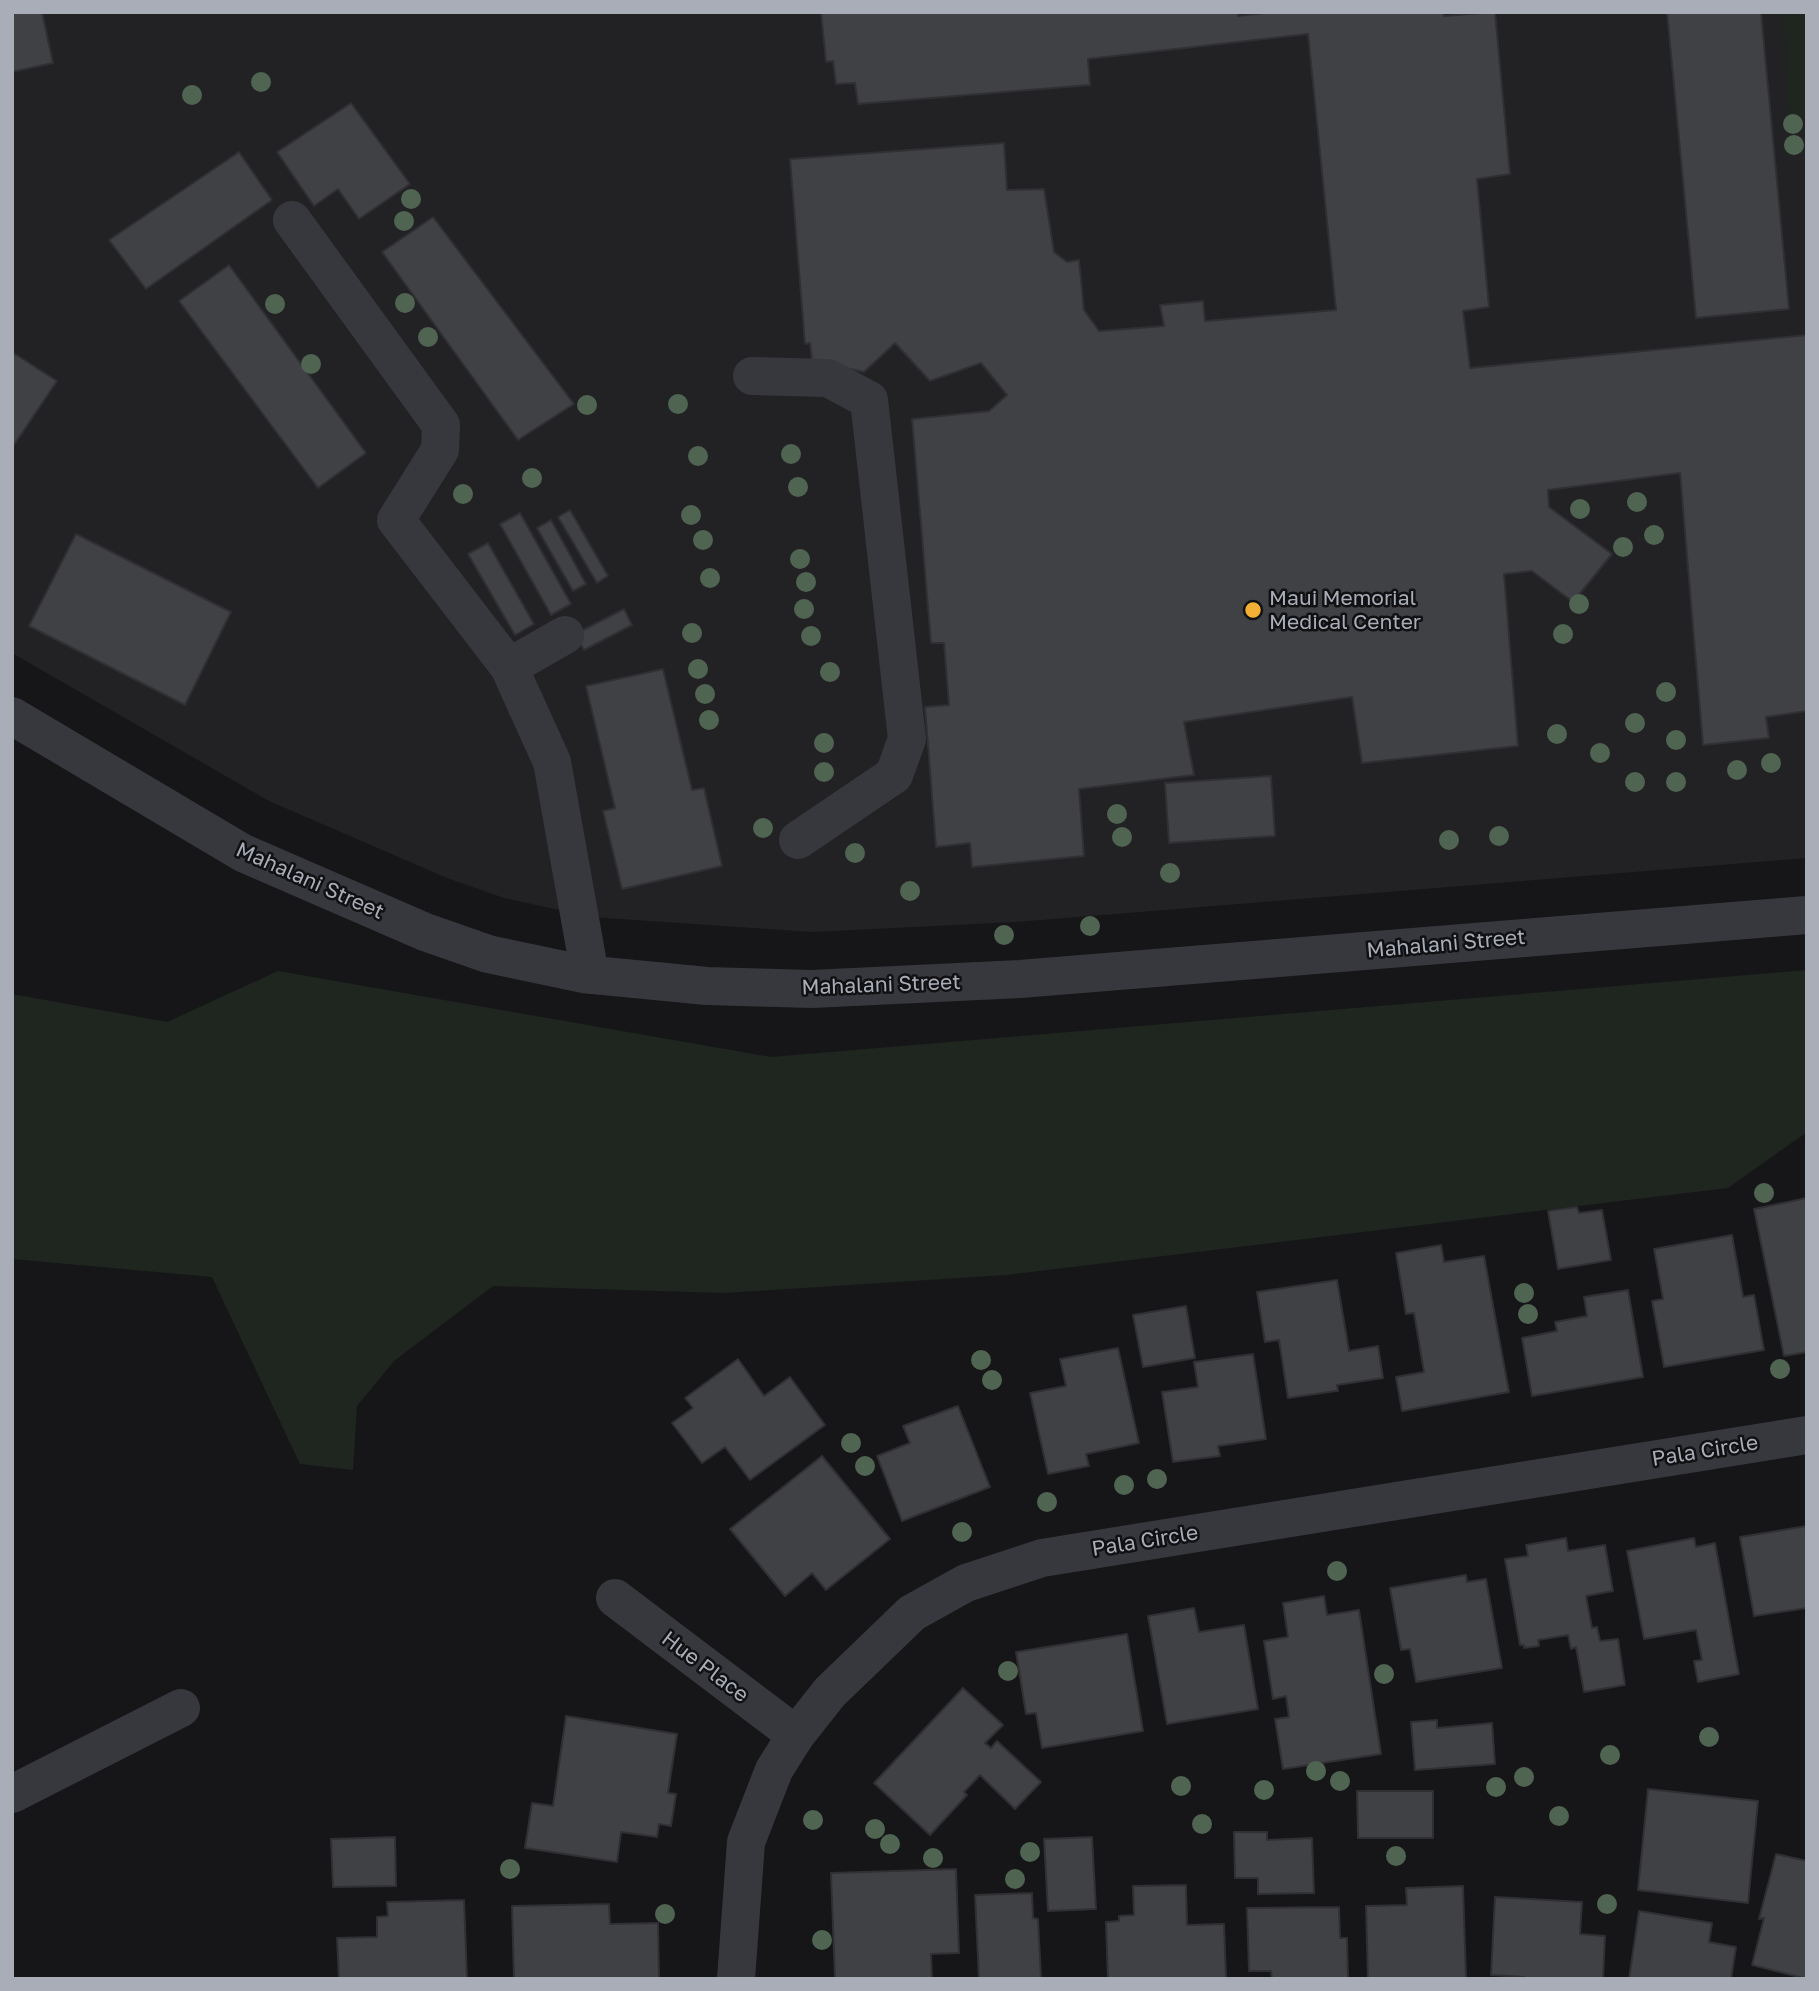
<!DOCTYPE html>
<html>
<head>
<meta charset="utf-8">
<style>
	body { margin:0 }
	#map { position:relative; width:1819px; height:1991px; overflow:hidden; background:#161618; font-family:"Golos Text",sans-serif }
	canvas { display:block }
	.frame { position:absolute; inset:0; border:14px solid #a8adb8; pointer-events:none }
</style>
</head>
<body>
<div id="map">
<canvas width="1819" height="1991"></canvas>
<div class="frame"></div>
</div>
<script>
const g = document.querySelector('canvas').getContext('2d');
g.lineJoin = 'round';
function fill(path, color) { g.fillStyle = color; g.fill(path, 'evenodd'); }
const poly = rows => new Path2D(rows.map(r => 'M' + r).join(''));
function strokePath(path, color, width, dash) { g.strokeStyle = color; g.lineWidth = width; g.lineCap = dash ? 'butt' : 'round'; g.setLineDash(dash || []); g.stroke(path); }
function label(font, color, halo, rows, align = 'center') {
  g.font = font + ' "Golos Text",sans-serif'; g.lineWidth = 5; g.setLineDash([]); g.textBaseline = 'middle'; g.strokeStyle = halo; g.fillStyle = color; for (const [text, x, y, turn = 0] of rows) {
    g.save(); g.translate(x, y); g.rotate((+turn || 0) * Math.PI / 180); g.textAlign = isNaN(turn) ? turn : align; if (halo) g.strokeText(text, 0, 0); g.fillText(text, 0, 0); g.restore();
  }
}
fill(poly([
	[12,12,1807,12,1807,858,1016,922,812,932,591,917,504,898,447,878,269,801,12,653]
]), '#222225');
fill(poly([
	[1783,12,1807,12,1807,115,1790,117],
	[1807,970,1807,1132,1728,1188,1006,1275,725,1293,493,1286,394,1361,357,1406,353,1470,300,1464,212,1277,12,1259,12,994,167,1022,278,971,771,1057]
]), '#1e261f');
const building = poly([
	[12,12,42,12,53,63,12,72,12,12],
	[821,12,1238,12,1238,16,1273,12,1444,12,1444,16,1495,12,1510,174,1477,179,1489,307,1463,311,1470,368,1807,335,1807,711,1766,717,1769,738,1703,745,1680,473,1548,490,1549,507,1612,554,1573,602,1532,571,1504,574,1518,746,1362,763,1352,697,1184,722,1194,775,1079,789,1084,856,972,867,970,843,936,847,925,707,949,705,944,643,931,643,912,419,989,411,1007,395,981,363,930,381,895,343,864,372,812,361,810,343,805,344,790,159,1004,143,1007,190,1044,189,1054,252,1067,262,1079,260,1084,310,1099,331,1164,326,1160,305,1203,301,1205,321,1336,310,1308,34,1088,59,1090,85,858,104,855,83,836,84,833,61,826,62,821,12],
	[1667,12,1761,12,1789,309,1696,318,1667,12],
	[351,103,410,184,359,219,338,189,314,206,277,152,351,103],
	[239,152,272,200,146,289,109,240,239,152],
	[433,217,574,404,518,440,382,252,433,217],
	[229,265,366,453,318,488,179,301,229,265],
	[12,352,57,381,12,448,12,352],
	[570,510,608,576,597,583,558,517,570,510],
	[520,513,571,604,551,615,500,524,520,513],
	[551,520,586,584,573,591,537,528,551,520],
	[76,534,231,612,185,705,29,626,76,534],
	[488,543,534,624,515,635,468,554,488,543],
	[624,609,632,625,584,650,575,634,624,609],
	[663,669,692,790,704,788,722,866,622,889,603,811,615,808,586,686,663,669],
	[1271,776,1275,836,1169,843,1165,783,1271,776],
	[1807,1198,1807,1352,1784,1356,1754,1209,1807,1198],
	[1577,1207,1579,1213,1602,1210,1611,1260,1558,1269,1548,1211,1577,1207],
	[1732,1235,1743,1297,1754,1295,1764,1350,1664,1367,1652,1301,1663,1299,1654,1249,1732,1235],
	[1441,1245,1444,1262,1484,1256,1509,1392,1402,1411,1396,1377,1424,1372,1414,1313,1406,1314,1396,1253,1441,1245],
	[1337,1280,1349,1351,1378,1346,1383,1378,1337,1385,1338,1391,1336,1391,1288,1398,1279,1340,1265,1342,1257,1292,1337,1280],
	[1628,1290,1643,1377,1532,1396,1522,1338,1557,1331,1555,1322,1587,1316,1584,1297,1628,1290],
	[1186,1306,1195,1358,1143,1367,1133,1315,1186,1306],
	[1118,1348,1139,1443,1086,1454,1089,1466,1048,1474,1030,1393,1066,1386,1060,1359,1118,1348],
	[1253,1354,1266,1439,1218,1446,1220,1456,1173,1462,1162,1392,1198,1387,1194,1362,1253,1354],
	[738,1359,764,1396,790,1377,825,1425,750,1480,725,1447,702,1463,672,1423,693,1408,685,1398,738,1359],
	[958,1406,990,1487,902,1521,877,1456,910,1443,903,1426,958,1406],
	[822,1456,890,1539,826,1590,812,1573,785,1596,730,1529,822,1456],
	[1807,1526,1807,1608,1754,1616,1740,1537,1807,1526],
	[1566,1538,1568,1551,1605,1545,1613,1591,1586,1596,1592,1628,1597,1627,1600,1641,1618,1639,1625,1685,1584,1692,1576,1647,1571,1649,1568,1635,1538,1640,1539,1646,1524,1648,1524,1645,1520,1645,1505,1559,1528,1556,1526,1545,1566,1538],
	[1694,1538,1696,1547,1715,1543,1739,1674,1698,1682,1694,1661,1702,1660,1696,1630,1644,1639,1627,1551,1694,1538],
	[1466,1575,1467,1582,1486,1579,1502,1668,1416,1682,1410,1649,1401,1650,1390,1588,1466,1575],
	[1324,1596,1327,1615,1359,1610,1381,1754,1283,1769,1275,1719,1289,1717,1286,1696,1273,1699,1264,1641,1288,1637,1283,1603,1324,1596],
	[1194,1608,1199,1632,1244,1625,1258,1709,1167,1724,1148,1616,1194,1608],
	[1127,1634,1143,1731,1042,1748,1036,1713,1026,1714,1016,1652,1127,1634],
	[963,1688,1003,1725,985,1743,991,1748,997,1741,1041,1782,1015,1809,980,1775,964,1792,967,1795,930,1835,874,1783,963,1688],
	[566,1716,677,1734,668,1793,676,1794,671,1826,659,1824,657,1837,621,1832,617,1862,525,1848,532,1803,553,1806,566,1716],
	[1437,1720,1437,1728,1492,1723,1495,1764,1415,1770,1411,1722,1437,1720],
	[1648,1789,1758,1801,1748,1903,1638,1890,1648,1789],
	[1357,1791,1433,1791,1433,1838,1358,1838,1357,1791],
	[1234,1832,1267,1832,1267,1840,1312,1838,1314,1893,1258,1894,1258,1878,1235,1878,1234,1832],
	[395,1837,396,1886,333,1887,331,1839,395,1837],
	[1092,1837,1096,1909,1048,1911,1044,1839,1092,1837],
	[1776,1854,1807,1861,1807,1979,1752,1965,1764,1918,1759,1919,1776,1854],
	[956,1869,959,1953,931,1954,932,1979,835,1979,831,1873,956,1869],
	[1186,1885,1187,1925,1224,1924,1226,1979,1108,1979,1106,1922,1119,1921,1119,1916,1134,1915,1133,1886,1186,1885],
	[1463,1886,1466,1979,1368,1979,1366,1906,1407,1905,1406,1888,1463,1886],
	[1032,1893,1033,1918,1038,1919,1041,1979,979,1979,975,1895,1032,1893],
	[1495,1897,1582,1902,1580,1934,1605,1936,1603,1979,1524,1979,1524,1977,1491,1975,1495,1897],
	[464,1900,467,1979,339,1979,337,1938,377,1937,377,1917,388,1916,387,1902,464,1900],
	[609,1904,610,1924,658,1923,659,1979,514,1979,512,1906,609,1904],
	[1339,1907,1340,1938,1347,1938,1348,1979,1272,1979,1271,1971,1249,1971,1247,1908,1339,1907],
	[1639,1911,1712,1923,1709,1942,1736,1947,1731,1979,1629,1979,1639,1911]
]);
fill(building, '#404145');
strokePath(building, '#303034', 2);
strokePath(poly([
	[292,220,441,425,440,450,396,520,509,667],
	[752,376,828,378,869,400,907,739,894,775,798,840],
	[565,635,509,667,552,762,590,975],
	[12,716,243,853,425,932,488,954,583,974,707,986,812,989,1020,979,1807,915],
	[615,1598,796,1735],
	[12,1794,181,1708],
	[736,1979,746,1842,774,1770,796,1735,830,1692,912,1613,966,1583,1042,1558,1807,1435]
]), '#37383d', 38);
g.fillStyle = '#506452';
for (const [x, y] of [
	[261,82],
	[192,95],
	[1793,124],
	[1794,145],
	[411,199],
	[404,221],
	[405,303],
	[275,304],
	[428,337],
	[311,364],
	[678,404],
	[587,405],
	[791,454],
	[698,456],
	[532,478],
	[798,487],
	[463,494],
	[1637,502],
	[1580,509],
	[691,515],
	[1654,535],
	[703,540],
	[1623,547],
	[800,559],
	[710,578],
	[806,582],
	[1579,604],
	[804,609],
	[692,633],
	[1563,634],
	[811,636],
	[698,669],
	[830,672],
	[1666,692],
	[705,694],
	[709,720],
	[1635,723],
	[1557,734],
	[1676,740],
	[824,743],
	[1600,753],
	[1771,763],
	[1737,770],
	[824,772],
	[1635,782],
	[1676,782],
	[1117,814],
	[763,828],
	[1499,836],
	[1122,837],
	[1449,840],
	[855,853],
	[1170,873],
	[910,891],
	[1090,926],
	[1004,935],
	[1764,1193],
	[1524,1293],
	[1528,1314],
	[981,1360],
	[1780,1369],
	[992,1380],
	[851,1443],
	[865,1466],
	[1157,1479],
	[1124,1485],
	[1047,1502],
	[962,1532],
	[1337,1571],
	[1008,1671],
	[1384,1674],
	[1709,1737],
	[1610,1755],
	[1316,1771],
	[1524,1777],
	[1340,1781],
	[1181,1786],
	[1496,1787],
	[1264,1790],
	[1559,1816],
	[813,1820],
	[1202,1824],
	[875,1829],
	[890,1844],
	[1030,1852],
	[1396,1856],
	[933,1858],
	[510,1869],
	[1015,1879],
	[1607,1904],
	[665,1914],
	[822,1940]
]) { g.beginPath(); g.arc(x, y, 10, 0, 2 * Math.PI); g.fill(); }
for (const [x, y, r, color] of [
	[1253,610,9,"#f2b134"]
]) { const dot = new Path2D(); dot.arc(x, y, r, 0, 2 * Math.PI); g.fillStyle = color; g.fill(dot); strokePath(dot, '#111113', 2.5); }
label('21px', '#a8adb8', '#111113', [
	["Maui Memorial",1269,598],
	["Medical Center",1269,622]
], 'left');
label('21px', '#a8adb8', '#111113', [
	["Mahalani Street",310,881,24],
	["Mahalani Street",1446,944,-5],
	["Mahalani Street",881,985,-2],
	["Pala Circle",1705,1451,-9],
	["Pala Circle",1145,1541,-9],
	["Hue Place",705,1667,37]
]);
</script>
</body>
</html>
